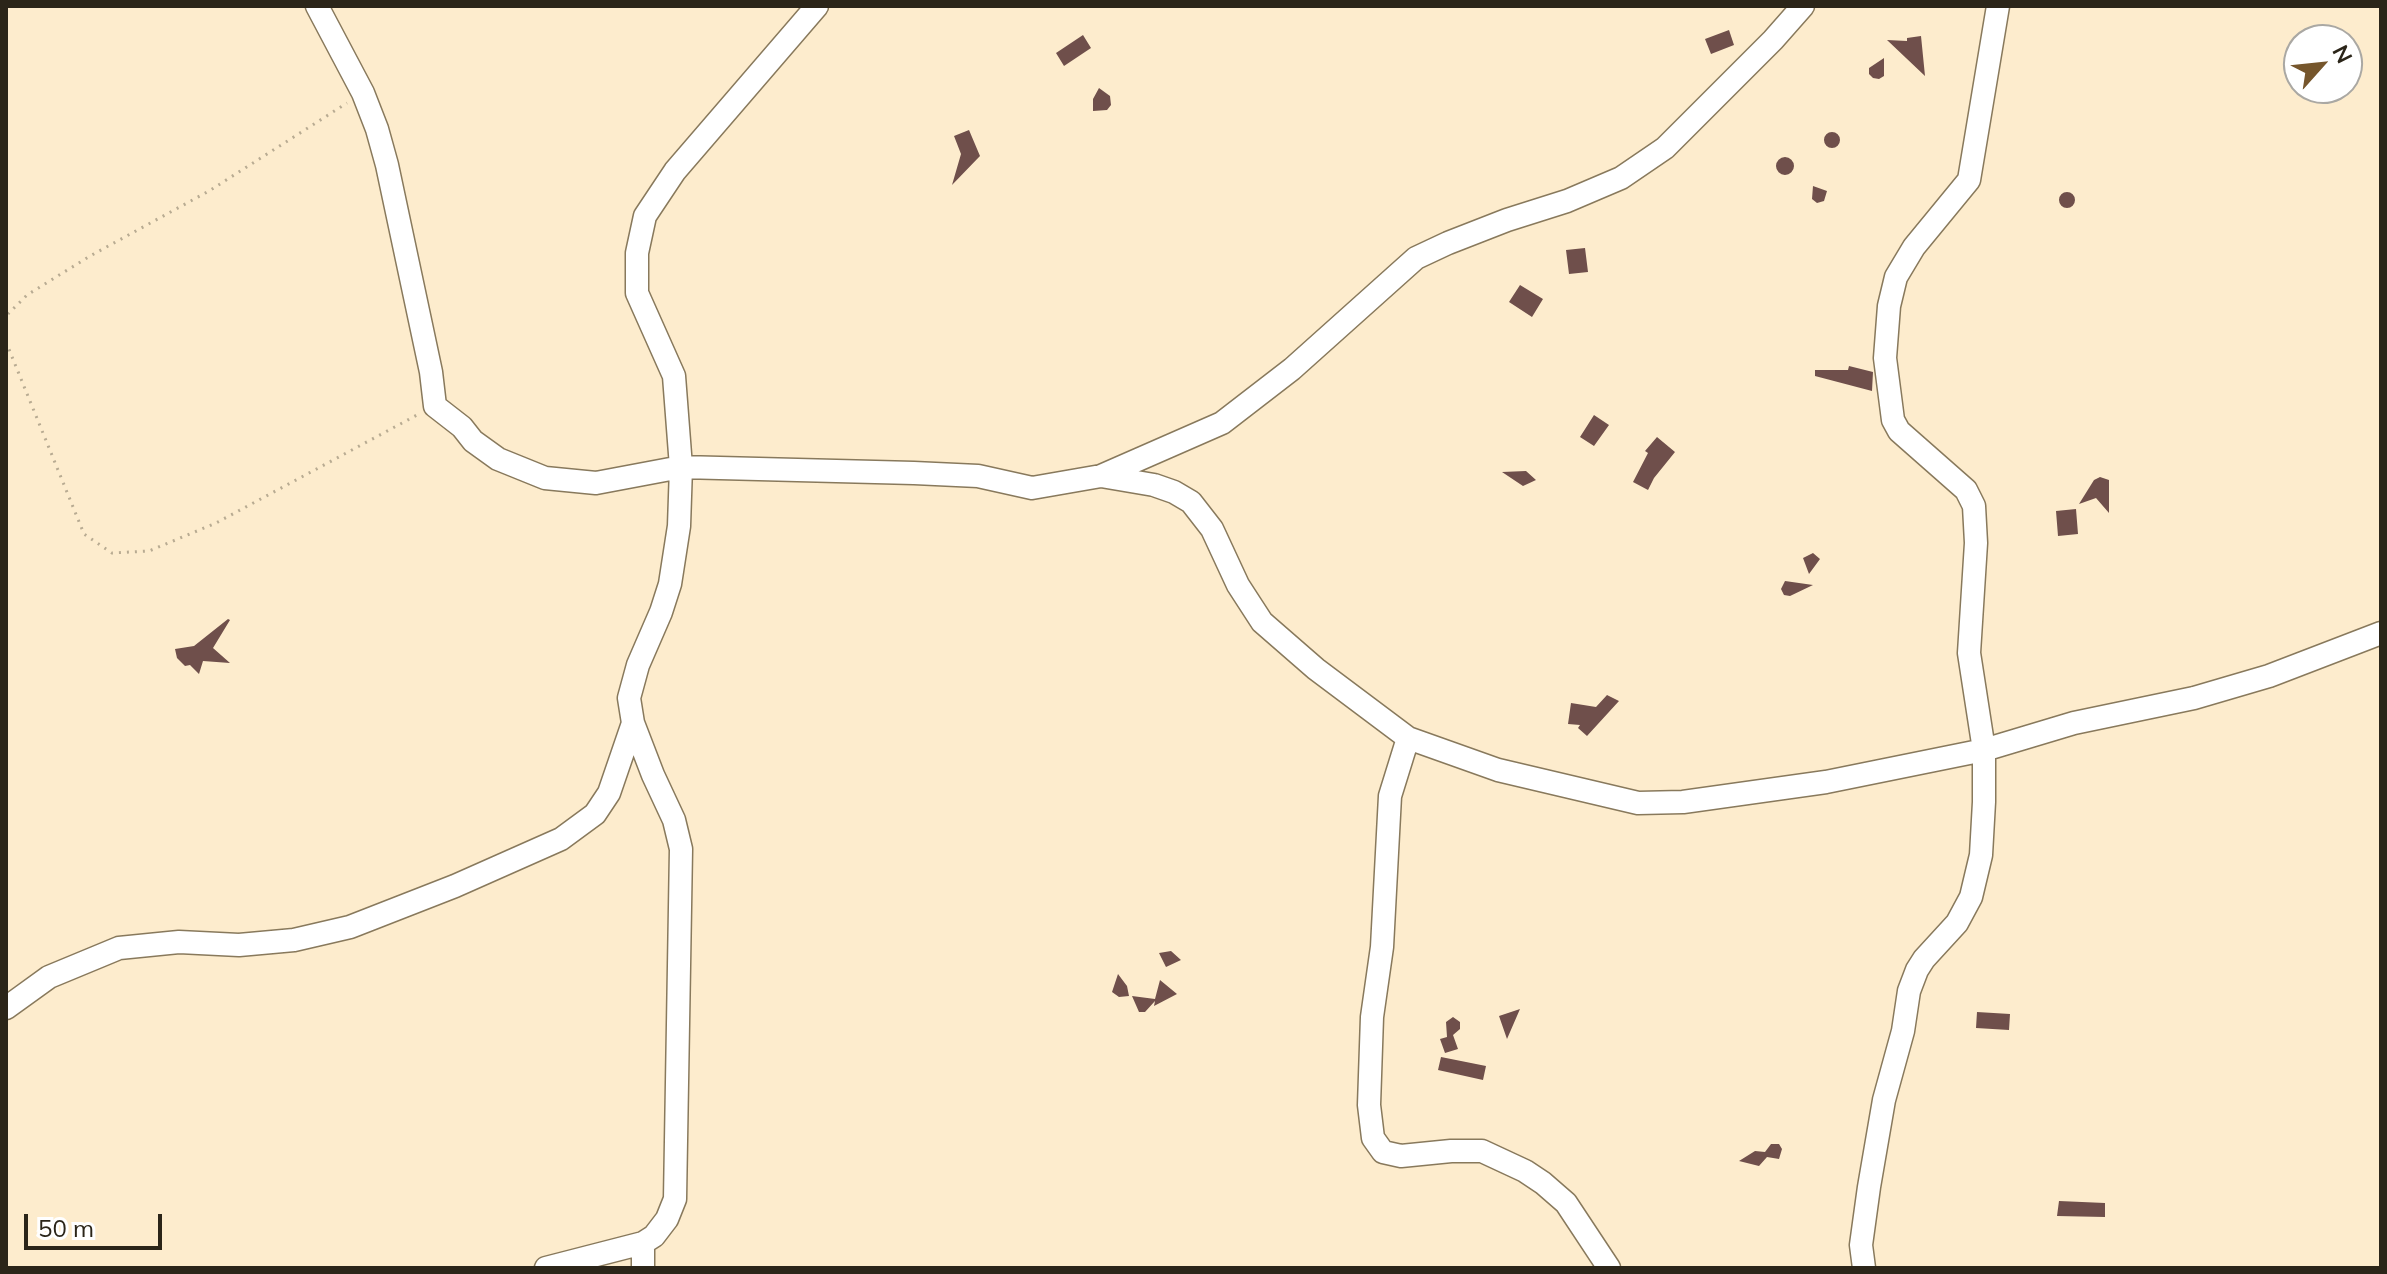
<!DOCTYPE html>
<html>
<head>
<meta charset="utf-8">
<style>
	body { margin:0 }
	#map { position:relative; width:2387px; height:1274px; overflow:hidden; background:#fdeccd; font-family:Mulish,sans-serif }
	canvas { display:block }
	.frame { position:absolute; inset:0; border:8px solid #2b2519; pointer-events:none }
	.north { position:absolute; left:2283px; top:24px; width:80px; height:80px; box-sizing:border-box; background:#fff; border:2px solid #aaa8a3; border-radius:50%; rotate:63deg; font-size:22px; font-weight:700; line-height:32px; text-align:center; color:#2b2519 }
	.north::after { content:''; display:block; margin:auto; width:28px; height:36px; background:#76562c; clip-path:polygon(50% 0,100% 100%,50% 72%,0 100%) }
	.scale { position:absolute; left:24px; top:1214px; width:138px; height:36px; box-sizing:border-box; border:4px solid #2b2519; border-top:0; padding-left:10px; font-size:24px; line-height:28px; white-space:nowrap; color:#2b2519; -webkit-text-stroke:6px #fff; paint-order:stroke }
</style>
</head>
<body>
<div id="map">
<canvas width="2387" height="1274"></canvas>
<div class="frame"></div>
<div class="north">N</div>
<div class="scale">50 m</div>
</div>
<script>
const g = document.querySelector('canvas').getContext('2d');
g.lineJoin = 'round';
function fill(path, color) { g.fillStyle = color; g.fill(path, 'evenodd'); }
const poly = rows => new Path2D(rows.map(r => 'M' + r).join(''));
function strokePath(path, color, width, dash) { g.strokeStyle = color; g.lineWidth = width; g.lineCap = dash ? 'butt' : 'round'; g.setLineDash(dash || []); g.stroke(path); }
fill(poly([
	[1729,30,1734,45,1711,54,1705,39],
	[1083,35,1091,48,1064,66,1056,53],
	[1921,36,1925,76,1887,40,1907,41,1907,38],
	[1884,58,1884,76,1879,79,1873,78,1869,74,1869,68],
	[1099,88,1110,96,1111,105,1107,110,1093,111,1093,99],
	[969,130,980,156,952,185,961,154,954,136],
	'1824 140a8 8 0 1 1 16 0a8 8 0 1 1-16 0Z',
	'1776 166a9 9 0 1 1 18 0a9 9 0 1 1-18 0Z',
	[1813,186,1827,191,1824,201,1817,203,1812,199],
	'2059 200a8 8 0 1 1 16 0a8 8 0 1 1-16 0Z',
	[1585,248,1588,272,1569,274,1566,250],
	[1520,285,1543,299,1532,317,1509,302],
	[1849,366,1873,372,1872,391,1815,376,1815,370,1848,370],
	[1594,415,1609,425,1594,446,1580,437],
	[1657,437,1675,452,1654,478,1648,490,1633,482,1648,453,1645,451],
	[1526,471,1536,480,1523,486,1502,472],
	[2100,477,2109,480,2109,513,2096,498,2079,504,2094,480],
	[2076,509,2078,534,2058,536,2056,511],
	[1813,553,1820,559,1809,574,1803,558],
	[1785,581,1813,585,1790,596,1784,595,1781,589],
	[228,619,230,620,213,648,230,663,203,661,199,674,190,665,185,666,177,658,175,649,194,646],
	[1607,695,1619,701,1587,736,1578,728,1580,725,1568,724,1571,703,1596,707],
	[1171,951,1181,960,1166,967,1159,953],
	[1118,974,1127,986,1129,996,1119,997,1112,992],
	[1160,980,1177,994,1154,1006,1155,1001,1145,1012,1139,1012,1132,996,1155,999],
	[1520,1009,1507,1039,1499,1016],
	[1977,1012,2010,1014,2009,1030,1976,1028],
	[1453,1017,1460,1022,1460,1029,1453,1035,1458,1049,1445,1053,1440,1039,1447,1037,1446,1022],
	[1441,1057,1486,1066,1483,1080,1438,1070],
	[1771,1144,1779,1144,1782,1149,1779,1159,1767,1157,1759,1166,1739,1161,1755,1151,1765,1152],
	[2059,1201,2105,1203,2105,1217,2057,1216]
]), '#6f4f4b');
const street = poly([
	[317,6,363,93,377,129,387,165,431,372,435,406,462,427,473,441,498,459,545,478,596,483,681,467,914,473,978,476,1032,488,1101,476,1222,423,1292,369,1416,258,1448,243,1507,220,1567,201,1621,178,1665,148,1773,40,1803,6],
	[1101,476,1154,485,1174,492,1191,502,1212,529,1238,585,1262,622,1316,669,1408,738,1498,770,1638,803,1683,802,1826,782,1984,750,2074,723,2194,698,2269,676,2381,633],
	[1408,738,1390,796,1382,947,1372,1017,1369,1105,1373,1138,1383,1152,1401,1156,1451,1151,1482,1151,1525,1171,1543,1183,1566,1203,1609,1268],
	[6,1008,49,977,119,948,179,942,239,945,294,940,350,927,455,886,561,839,595,814,609,793,633,723],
	[546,1268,643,1243,654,1236,667,1219,675,1199,681,849,674,820,653,775,633,723,629,698,638,665,661,612,670,584,679,526,681,467,674,376,637,293,637,253,645,216,675,171,817,6],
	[643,1268,643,1243],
	[1864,1268,1861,1245,1869,1187,1884,1100,1903,1031,1909,991,1917,970,1924,959,1957,923,1971,897,1981,855,1984,802,1984,750,1969,653,1976,543,1974,506,1966,490,1899,431,1893,420,1885,358,1889,306,1896,277,1914,247,1969,180,1998,6]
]);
strokePath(street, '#88795c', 25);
strokePath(poly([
	[6,322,8,314,27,295,90,256,209,191,347,103],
	[6,342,84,534,112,553,149,551,216,523,417,415]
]), '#b8ab92', 3, [2, 6]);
strokePath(street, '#fff', 22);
</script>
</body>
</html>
